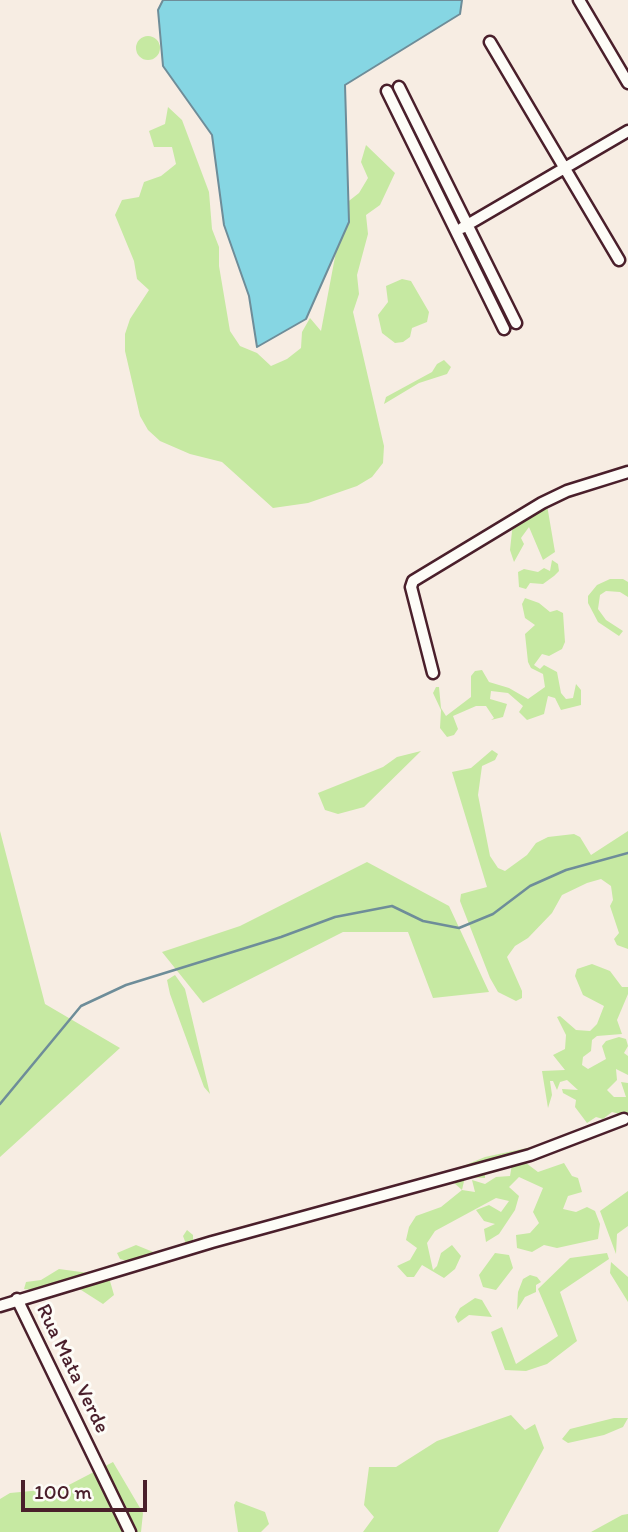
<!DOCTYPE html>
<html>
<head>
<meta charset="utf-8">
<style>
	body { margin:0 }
	#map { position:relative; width:628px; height:1532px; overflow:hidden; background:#f7ede3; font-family:Itim,sans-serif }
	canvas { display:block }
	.scale { position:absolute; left:21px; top:1480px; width:126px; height:32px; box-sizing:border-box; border:4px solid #4a1f2b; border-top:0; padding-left:9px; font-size:21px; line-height:24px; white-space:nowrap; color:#4a1f2b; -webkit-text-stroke:5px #fdfcf7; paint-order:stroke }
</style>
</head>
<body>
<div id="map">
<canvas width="628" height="1532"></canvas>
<div class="scale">100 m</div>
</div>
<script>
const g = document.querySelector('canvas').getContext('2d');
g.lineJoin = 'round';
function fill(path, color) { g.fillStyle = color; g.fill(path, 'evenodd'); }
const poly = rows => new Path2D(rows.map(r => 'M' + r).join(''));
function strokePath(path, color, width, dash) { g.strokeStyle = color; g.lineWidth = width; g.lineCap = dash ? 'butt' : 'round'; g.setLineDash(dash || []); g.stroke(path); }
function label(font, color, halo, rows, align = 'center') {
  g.font = font + ' Itim,sans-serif'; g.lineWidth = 6; g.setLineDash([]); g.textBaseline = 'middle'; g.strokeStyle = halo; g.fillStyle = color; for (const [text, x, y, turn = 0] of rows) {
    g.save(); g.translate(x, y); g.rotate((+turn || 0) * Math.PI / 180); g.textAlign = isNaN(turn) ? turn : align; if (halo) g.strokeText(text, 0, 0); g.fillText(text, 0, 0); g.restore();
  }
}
fill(poly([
	'136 48a12 12 0 1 1 24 0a12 12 0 1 1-24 0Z',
	[168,107,182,120,209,192,212,229,219,247,219,266,230,331,240,346,257,353,271,366,287,359,301,348,302,332,310,318,321,331,345,204,359,193,368,178,361,162,366,145,395,173,380,205,366,215,368,234,357,275,359,294,353,312,384,446,383,463,372,477,357,486,308,503,273,508,222,462,190,454,160,441,148,430,140,416,125,351,125,334,130,319,149,290,137,279,134,261,115,215,122,200,139,197,144,182,161,176,176,164,172,147,154,147,149,131,165,124],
	[402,279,411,281,429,312,427,322,412,328,410,337,403,342,395,343,382,333,378,315,388,302,386,286],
	[444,360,451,367,447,374,419,383,384,404,386,397,432,372,437,364],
	[547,505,555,552,543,560,529,527,521,538,524,544,514,562,510,550,513,522],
	[552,560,558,564,559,571,554,576,543,584,530,583,526,589,519,587,518,572,524,569,538,572,544,568,550,571],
	[623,579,628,582,628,597,620,592,606,591,600,595,598,609,606,620,623,631,619,636,598,622,588,603,588,596,597,585,610,579],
	[525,598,539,603,550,612,557,610,563,613,565,642,562,649,549,656,542,654,534,665,540,669,544,665,557,672,561,693,566,699,573,698,576,684,581,690,581,705,561,710,555,698,548,696,544,714,527,720,519,712,523,706,508,693,491,691,490,699,507,704,503,717,491,720,494,718,486,706,476,706,453,716,458,729,454,735,447,737,440,728,441,710,433,693,436,687,439,687,441,708,446,716,471,697,471,676,475,671,482,670,489,682,509,688,528,699,545,687,543,674,531,668,528,662,525,634,535,625,525,618,522,604],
	[492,750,498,754,495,760,482,766,478,795,490,856,498,868,505,871,527,855,536,843,548,837,574,834,580,837,591,855,628,831,628,949,617,945,614,939,619,933,610,906,613,900,611,886,601,879,587,883,562,895,552,913,528,938,515,946,507,957,522,991,522,998,516,1001,498,992,490,978,460,901,461,894,487,887,452,772,471,768],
	[421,751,364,807,338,814,325,810,318,793,383,767,397,757],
	[0,831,45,1004,120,1048,0,1157],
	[367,862,449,906,489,992,433,998,408,932,343,932,203,1003,162,952,240,926],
	[592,964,610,971,622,987,628,987,628,994,617,1020,622,1034,597,1036,592,1040,591,1051,583,1057,582,1065,588,1069,606,1059,602,1046,606,1041,619,1037,626,1039,628,1046,624,1053,628,1056,628,1075,616,1069,617,1080,607,1090,614,1097,626,1097,621,1082,628,1083,628,1116,612,1112,603,1119,596,1117,587,1123,575,1107,576,1100,563,1093,562,1089,578,1090,567,1080,560,1082,557,1090,553,1081,550,1081,552,1095,548,1108,542,1071,565,1070,553,1055,565,1049,566,1035,557,1017,560,1016,576,1030,590,1031,597,1024,604,1006,583,995,575,976,577,969],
	[175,975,185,989,210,1094,204,1087,170,994,167,980],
	[536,1146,542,1154,538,1159,531,1161,525,1158,514,1163,526,1163,538,1172,564,1163,572,1176,578,1178,582,1192,568,1196,563,1209,576,1212,587,1207,595,1211,600,1224,598,1239,557,1248,544,1245,532,1252,517,1248,516,1235,530,1233,539,1223,533,1212,543,1188,519,1177,509,1187,519,1196,515,1210,499,1234,486,1242,484,1229,495,1224,484,1221,476,1210,489,1205,501,1212,509,1201,496,1198,435,1231,427,1243,433,1270,437,1266,441,1253,452,1245,461,1256,455,1269,444,1278,422,1265,414,1277,407,1277,397,1266,410,1260,417,1248,406,1240,409,1227,416,1216,441,1207,462,1190,453,1182,426,1190,420,1187,420,1180,434,1178,485,1157],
	[512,1164,510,1176,496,1177,485,1184,472,1180,475,1192,462,1190,465,1177,485,1178,485,1172,491,1169],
	[628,1191,628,1226,617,1234,616,1254,600,1211],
	[187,1230,193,1235,193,1243,215,1246,181,1259,159,1261,141,1259,127,1261,120,1259,117,1253,136,1245,163,1256,183,1250,186,1244,183,1236],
	[495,1253,509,1255,513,1268,496,1290,483,1287,479,1275],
	[607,1253,609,1259,560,1292,577,1341,547,1364,526,1371,505,1370,491,1332,502,1327,516,1364,558,1336,538,1289,570,1258],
	[611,1262,628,1277,628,1302,610,1273],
	[59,1269,96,1274,110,1281,114,1295,103,1304,78,1288,53,1296,45,1291,24,1289,26,1282,41,1280],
	[530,1275,537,1277,541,1282,536,1285,536,1292,525,1297,517,1310,518,1292,523,1279],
	[475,1298,482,1300,492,1317,469,1315,458,1323,455,1317,460,1308],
	[511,1415,525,1430,535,1424,544,1448,498,1532,363,1532,374,1517,364,1505,369,1467,396,1467,437,1441],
	[614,1418,628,1418,623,1427,604,1435,568,1443,562,1439,570,1429],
	[113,1462,143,1513,141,1532,0,1532,0,1499,10,1493,63,1488],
	[236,1501,265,1512,269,1524,261,1532,238,1532,234,1505],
	[628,1514,628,1532,591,1532,622,1515]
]), '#c6e9a2');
const water = poly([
	[163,0,462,0,460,14,345,85,349,222,306,319,257,347,249,296,224,225,212,135,163,66,158,10,163,0]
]);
fill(water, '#86d6e3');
strokePath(water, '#6e8d99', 2);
strokePath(poly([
	[0,1104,81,1006,126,985,281,937,335,917,392,906,423,921,459,928,493,914,530,886,566,870,628,853]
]), '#6e8d99', 2.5);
const minor = poly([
	[579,0,628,83],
	[490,42,619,260],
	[399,87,516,323],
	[387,91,504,329],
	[462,228,628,131],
	[433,673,411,587,413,581,542,503,567,491,628,472],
	[17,1299,130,1532],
	[0,1306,212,1242,530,1155,624,1119]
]);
strokePath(minor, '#4a1f2b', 15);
strokePath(minor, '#fdfcf7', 10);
label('21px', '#4a1f2b', '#fdfcf7', [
	["Rua Mata Verde",72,1369,64]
]);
</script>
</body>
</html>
